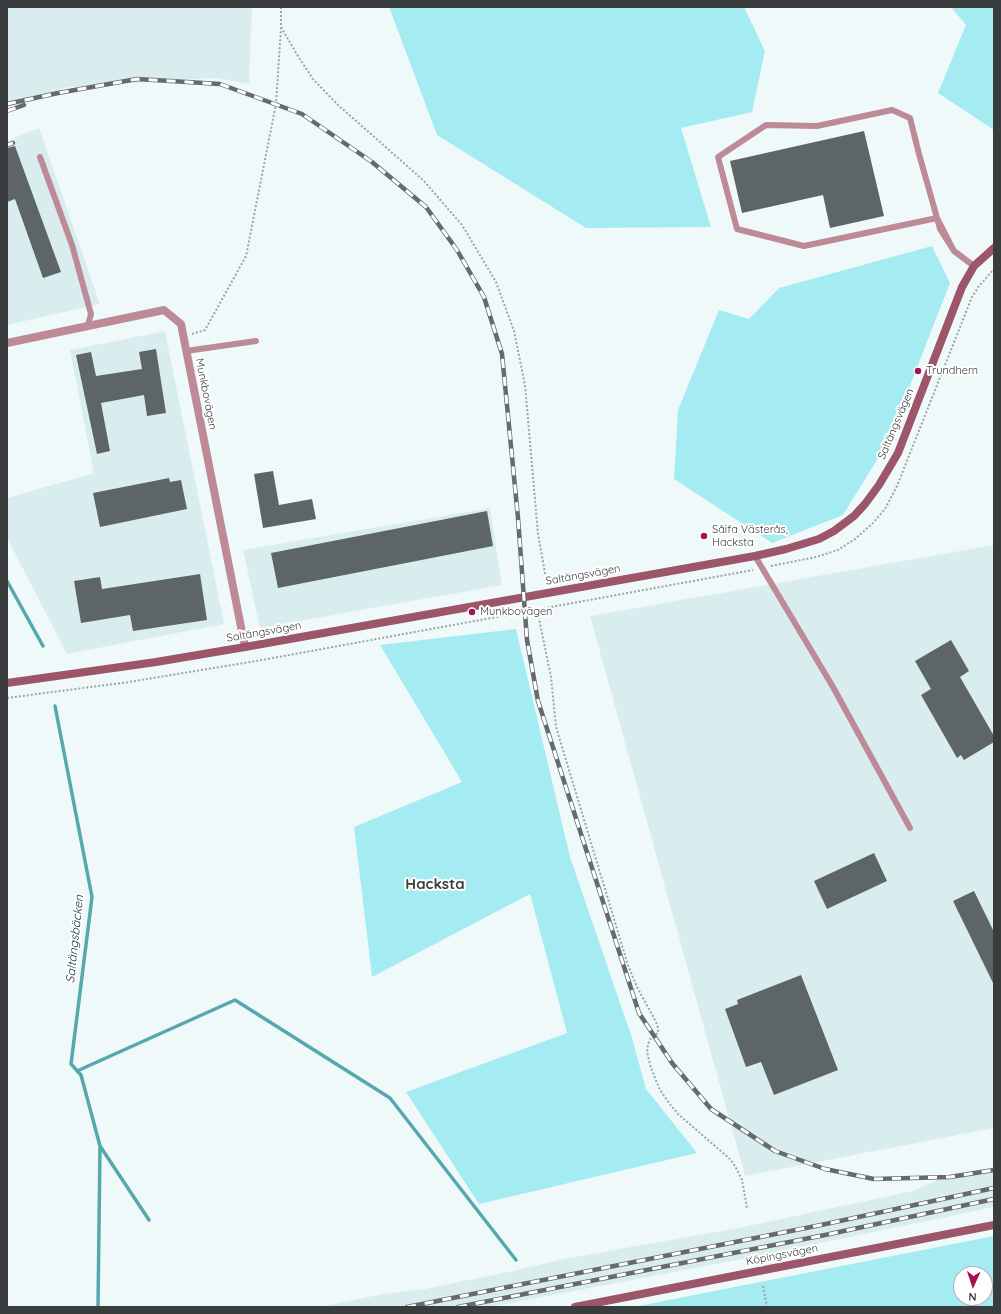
<!DOCTYPE html>
<html>
<head>
<meta charset="utf-8">
<style>
	body { margin:0 }
	#map { position:relative; width:1001px; height:1314px; overflow:hidden; background:#f0f9fa; font-family:Quicksand,sans-serif }
	canvas { display:block }
	.frame { position:absolute; inset:0; border:8px solid #3a3d3d; pointer-events:none }
	.north { position:absolute; left:953px; top:1266px; width:40px; height:40px; box-sizing:border-box; background:#fff; border:1px solid #b0b1b1; border-radius:50%; rotate:183deg; font-size:11px; font-weight:700; line-height:16px; text-align:center; color:#3a3d3d }
	.north::after { content:''; display:block; margin:auto; width:14px; height:18px; background:#a41252; clip-path:polygon(50% 0,100% 100%,50% 72%,0 100%) }
</style>
</head>
<body>
<div id="map">
<canvas width="1001" height="1314"></canvas>
<div class="frame"></div>
<div class="north">N</div>
</div>
<script>
const g = document.querySelector('canvas').getContext('2d');
g.lineJoin = 'round';
function fill(path, color) { g.fillStyle = color; g.fill(path, 'evenodd'); }
const poly = rows => new Path2D(rows.map(r => 'M' + r).join(''));
function strokePath(path, color, width, dash) { g.strokeStyle = color; g.lineWidth = width; g.lineCap = dash ? 'butt' : 'round'; g.setLineDash(dash || []); g.stroke(path); }
function label(font, color, halo, rows, align = 'center') {
  g.font = font + ' Quicksand,sans-serif'; g.lineWidth = 4; g.setLineDash([]); g.textBaseline = 'middle'; g.strokeStyle = halo; g.fillStyle = color; for (const [text, x, y, turn = 0] of rows) {
    g.save(); g.translate(x, y); g.rotate((+turn || 0) * Math.PI / 180); g.textAlign = isNaN(turn) ? turn : align; if (halo) g.strokeText(text, 0, 0); g.fillText(text, 0, 0); g.restore();
  }
}
fill(poly([
	[7,7,252,7,249,84,216,78,68,87,7,105],
	[39,128,100,304,7,325,7,141],
	[165,331,224,624,67,654,7,538,7,498,94,473,70,350],
	[490,508,502,585,260,628,243,550],
	[994,545,994,1128,745,1176,590,616],
	[994,1167,994,1207,748,1258,490,1307,319,1307,383,1294,425,1289,517,1270,564,1259,743,1227,913,1191,950,1174]
]), '#daedee');
fill(poly([
	[389,7,744,7,765,51,752,112,681,128,711,227,586,228,437,135],
	[951,7,994,7,994,130,938,93,966,25],
	[932,246,950,283,888,442,843,515,772,543,674,479,678,410,719,310,749,319,779,288],
	[516,629,570,857,632,1038,646,1089,697,1153,479,1204,406,1092,567,1033,530,894,372,977,354,827,462,782,380,645],
	[994,1236,994,1307,633,1307],
	[961,1274,985,1274,985,1298,961,1298]
]), '#a4ecf1');
strokePath(poly([
	[7,581,43,646],
	[55,706,92,897,71,1064,81,1075,100,1146,98,1307],
	[77,1071,235,1000,390,1098,516,1260],
	[100,1146,149,1220]
]), '#55a8ad', 3.5);
fill(poly([
	[864,131,884,216,830,228,823,195,742,213,730,161],
	[15,146,61,272,43,278,15,199,7,202,7,148],
	[156,349,166,413,147,416,144,395,101,403,110,451,97,454,76,355,91,352,96,376,142,369,139,352],
	[273,471,279,505,312,499,316,519,263,528,254,474],
	[169,478,170,482,181,480,187,509,100,527,93,493],
	[487,511,493,546,278,588,271,553],
	[200,574,207,620,133,631,130,615,81,623,74,581,100,577,102,589],
	[951,640,969,671,960,677,994,736,994,742,964,760,961,755,957,758,921,695,931,689,915,661],
	[874,853,887,881,827,909,814,881],
	[974,891,994,932,994,985,953,901],
	[801,975,838,1070,774,1095,761,1062,746,1067,725,1009,738,1004,737,1000]
]), '#5d6566');
strokePath(poly([
	[281,7,281,27,296,53,313,79,338,105,423,180,462,225,496,282,514,331,525,385,538,534,547,584],
	[192,334,205,330,246,256,276,104,281,28],
	[771,566,816,557,838,550,855,539,873,523,885,509,897,486,972,297,979,286,994,269],
	[537,609,551,677,556,727,628,965,637,987,656,1022,658,1028,658,1033,651,1038,648,1044,647,1052,651,1068,660,1090,669,1103,678,1114,730,1159,735,1166,742,1180,747,1208],
	[7,698,129,682,262,660,753,570],
	[763,1286,767,1307]
]), '#9da4a4', 2, [2, 2]);
strokePath(poly([
	[40,157,72,245,91,314,88,325],
	[954,251,937,218,804,246,737,229,718,157,766,125,817,126,892,110,910,118,919,154,937,218,940,229,954,251,974,266],
	[186,351,256,341],
	[755,556,833,687,910,828]
]), '#bd8a97', 6);
strokePath(poly([
	[7,343,164,310,181,324,245,647]
]), '#bd8a97', 8);
strokePath(poly([
	[7,683,156,662,245,647,755,556,786,549,819,539,834,531,854,516,865,504,879,485,898,453,962,287,974,266,994,248],
	[575,1307,994,1225]
]), '#9c5569', 8);
const rail = poly([
	[7,104,58,93,137,79,220,84,302,114,372,162,426,207,457,250,484,297,502,354,518,518,527,640,538,701,639,1013,672,1063,711,1109,775,1151,825,1169,874,1179,950,1177,994,1170],
	[7,111,24,105],
	[7,145,13,143],
	[407,1307,821,1225,994,1188],
	[458,1307,825,1235,994,1199]
]);
strokePath(rail, '#666a6a', 4.5);
strokePath(rail, '#fff', 3, [9]);
for (const [x, y, r, color] of [
	[918,371,4,"#a41252"],
	[704,536,4,"#a41252"],
	[472,612,4,"#a41252"]
]) { const dot = new Path2D(); dot.arc(x, y, r, 0, 2 * Math.PI); g.fillStyle = color; g.fill(dot); strokePath(dot, '#fff', 1.5); }
label('11px', '#3a3d3d', '#fff', [
	["Trundhem",926,371],
	["Såifa Västerås,",712,530],
	["Hacksta",712,543],
	["Munkbovägen",480,612]
], 'left');
label('11px', '#3a3d3d', '#fff', [
	["Munkbovägen",206,394,79],
	["Saltängsvägen",896,424,-67],
	["Saltängsvägen",583,575,-10],
	["Saltängsvägen",264,632,-10],
	["Köpingsvägen",782,1255,-11]
]);
label('italic 12px', '#083235', '#fff', [
	["Saltängsbäcken",75,939,-84]
]);
label('bold 15px', '#3a3d3d', '#fff', [
	["Hacksta",435,884]
]);
</script>
</body>
</html>
